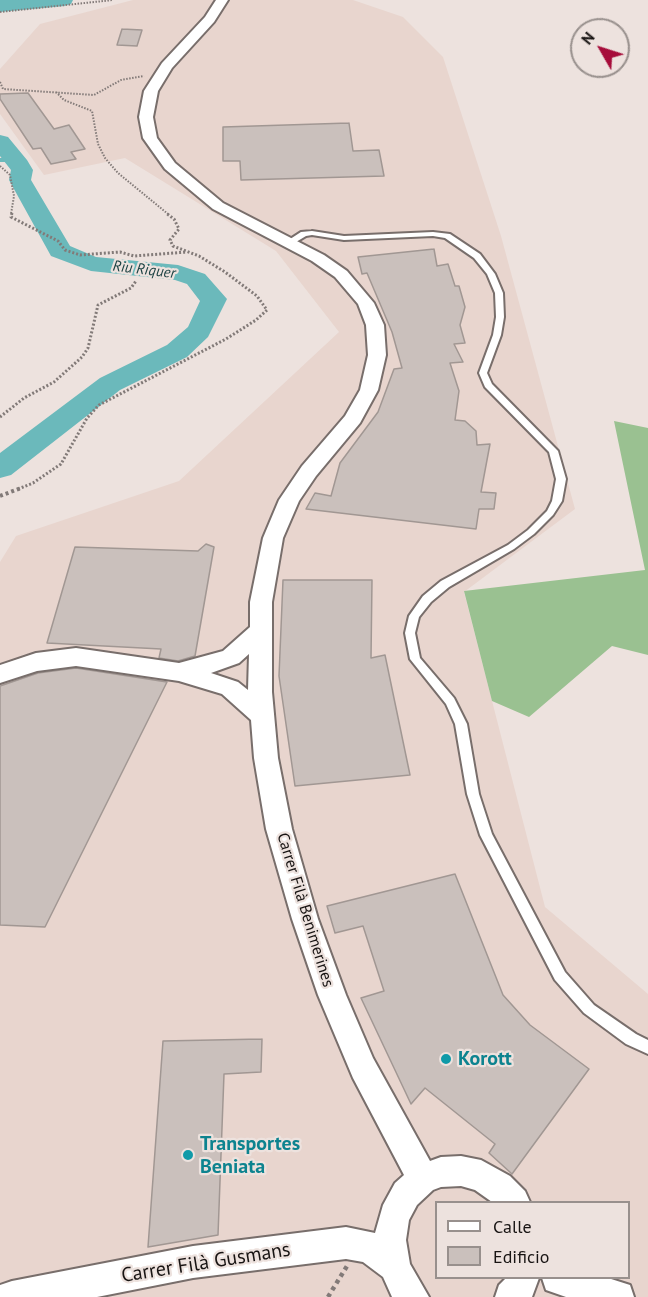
<!DOCTYPE html>
<html>
<head>
<meta charset="utf-8">
<style>
	body { margin:0 }
	#map { position:relative; width:648px; height:1297px; overflow:hidden; background:#ede2de; font-family:"PT Sans",sans-serif }
	canvas { display:block }
	.legend { position:absolute; left:435px; top:1201px; width:195px; height:78px; box-sizing:border-box; background:#ede2de; border:2px solid #98908d; margin:0; padding:8px 10px; list-style:none; font-size:18px; color:#181413 }
	.legend li { display:flex; align-items:center; gap:12px; height:30px }
	.legend b { width:30px; border:2px solid #98908d }
	.north { position:absolute; left:570px; top:18px; width:60px; height:60px; box-sizing:border-box; background:#ede2de; border:2px solid #98908d; border-radius:50%; rotate:309deg; font-size:16px; font-weight:700; line-height:24px; text-align:center; color:#181413 }
	.north::after { content:''; display:block; margin:auto; width:21px; height:27px; background:#a60c3a; clip-path:polygon(50% 0,100% 100%,50% 72%,0 100%) }
</style>
</head>
<body>
<div id="map">
<canvas width="648" height="1297"></canvas>
<ul class="legend">
<li><b style="height:8px;background:#fff"></b>Calle</li>
<li><b style="height:16px;background:#cac0bc"></b>Edificio</li>
</ul>
<div class="north">N</div>
</div>
<script>
const g = document.querySelector('canvas').getContext('2d');
g.lineJoin = 'round';
function fill(path, color) { g.fillStyle = color; g.fill(path, 'evenodd'); }
const poly = rows => new Path2D(rows.map(r => 'M' + r).join(''));
function strokePath(path, color, width, dash) { g.strokeStyle = color; g.lineWidth = width; g.lineCap = dash ? 'butt' : 'round'; g.setLineDash(dash || []); g.stroke(path); }
function label(font, color, halo, rows, align = 'center') {
  g.font = font + ' "PT Sans",sans-serif'; g.lineWidth = 4.5; g.setLineDash([]); g.textBaseline = 'middle'; g.strokeStyle = halo; g.fillStyle = color; for (const [text, x, y, turn = 0] of rows) {
    g.save(); g.translate(x, y); g.rotate((+turn || 0) * Math.PI / 180); g.textAlign = isNaN(turn) ? turn : align; if (halo) g.strokeText(text, 0, 0); g.fillText(text, 0, 0); g.restore();
  }
}
fill(poly([
	[133,0,353,0,403,17,443,57,501,236,575,509,464,592,545,907,648,994,648,1297,0,1297,0,562,16,536,179,481,339,332,276,251,125,158,44,175,0,114,0,69,40,24],
	[436,1202,628,1202,628,1278,436,1278]
]), '#e8d5ce');
fill(poly([
	[614,421,648,428,648,655,612,646,529,717,492,701,464,591,645,570]
]), '#9ac191');
strokePath(poly([
	[0,160,16,160]
]), '#6bb9bb', 4);
fill(poly([
	[0,0,73,0,71,4,64,6,0,12,0,0],
	[0,135,8,137,27,160,33,170,31,180,70,246,96,257,178,265,205,274,227,299,208,337,187,357,120,390,11,475,0,478,0,453,100,378,167,345,188,327,200,301,187,284,175,280,91,271,51,256,9,180,11,170,0,156,0,135]
]), '#6bb9bb');
const building = poly([
	[122,29,142,30,137,46,117,45,122,29],
	[28,93,54,129,69,125,85,149,71,152,76,159,51,164,41,148,33,149,0,99,0,94,28,93],
	[349,123,353,151,379,150,384,176,241,180,240,161,223,161,223,127,349,123],
	[434,249,437,266,448,264,455,286,459,286,465,307,460,325,465,343,454,344,463,362,450,363,459,391,455,420,465,421,476,431,477,445,490,444,481,492,496,493,494,509,479,509,476,529,306,509,315,493,331,496,340,463,378,412,394,369,402,368,392,332,367,273,362,274,358,257,434,249],
	[206,544,214,547,195,656,178,661,159,658,161,649,47,643,75,547,198,551,206,544],
	[283,580,372,580,371,658,385,655,410,775,295,786,279,676,283,580],
	[76,668,167,682,45,927,0,925,0,686,38,673,76,668],
	[455,874,503,995,530,1025,589,1069,512,1174,489,1153,495,1144,425,1088,411,1104,361,998,384,991,363,926,335,933,327,906,455,874],
	[262,1039,261,1072,224,1074,218,1235,148,1247,163,1041,262,1039]
]);
fill(building, '#cac0bc');
strokePath(building, '#a19793', 1.5);
const lane = poly([
	[312,231,344,236,433,232,450,234,480,254,495,274,503,293,504,317,501,335,487,373,492,384,558,451,566,479,562,501,553,515,534,534,514,549,449,587,431,602,419,617,415,633,420,658,454,698,467,724,479,794,492,834,565,972,594,1005,636,1034,648,1040,648,1054,626,1044,584,1013,555,980,480,835,467,794,455,724,446,704,410,659,405,633,409,616,423,596,441,581,508,545,528,530,547,511,552,501,556,479,549,452,485,387,479,373,493,335,496,317,495,293,487,274,474,258,445,238,433,236,344,240,312,235,306,236,291,245,284,243,301,232,312,231]
]);
const street = poly([
	[216,0,228,0,214,22,172,68,158,91,153,117,157,138,175,163,223,203,324,255,347,271,374,303,384,325,386,355,378,390,360,423,316,476,299,501,283,538,272,602,272,692,278,758,292,829,318,919,346,995,373,1058,430,1161,441,1157,461,1156,481,1160,510,1176,525,1191,530,1202,492,1202,475,1190,461,1186,441,1187,433,1190,417,1205,409,1220,406,1240,410,1264,429,1297,392,1297,383,1277,363,1262,346,1259,193,1278,97,1297,0,1297,0,1285,12,1281,193,1246,346,1227,375,1233,383,1205,395,1183,404,1175,353,1078,318,995,292,919,266,829,254,758,251,720,222,694,179,681,76,666,37,671,0,683,0,665,36,653,76,648,179,663,223,651,250,627,250,602,263,538,279,500,302,466,345,416,360,390,368,355,366,325,358,304,335,277,312,261,213,209,165,169,143,138,139,117,144,91,162,63,205,17,216,0],
	[249,654,248,690,238,682,211,673,239,663,249,654],
	[506,1278,539,1278,532,1297,495,1297,499,1285,506,1278],
	[542,1278,608,1278,630,1285,634,1297,566,1297,546,1290,542,1278]
]);
strokePath(lane, '#786e6b', 4);
strokePath(street, '#786e6b', 4);
strokePath(poly([
	[0,12,113,0],
	[0,82,3,89,94,95,121,80,144,76],
	[56,92,64,100,92,111,98,144,105,158,118,173,168,214],
	[0,166,10,175,14,196,11,214]
]), '#827a78', 2, [1.5, 1.5]);
strokePath(poly([
	[12,213,11,217,58,241,65,250,80,255,120,252,134,256,187,252],
	[0,417,24,398,54,382,82,357,88,348,98,305,131,288,136,281],
	[18,489,33,483,61,464,87,418,99,405,226,339,256,320,267,310,257,296,225,272,199,256,173,246,170,240,179,229,174,219,166,213]
]), '#827a78', 3, [2, 2]);
strokePath(poly([
	[0,496,21,488]
]), '#827a78', 4, [3, 3]);
strokePath(poly([
	[328,1297,347,1266]
]), '#827a78', 4.5, [4, 4]);
fill(lane, '#fff');
fill(street, '#fff');
for (const [x, y, r, color] of [
	[446,1059,6,"#0f9aa8"],
	[188,1155,6,"#0f9aa8"]
]) { const dot = new Path2D(); dot.arc(x, y, r, 0, 2 * Math.PI); g.fillStyle = color; g.fill(dot); strokePath(dot, '#ede2de', 2); }
label('italic 15px', '#1d4344', '#ede2de', [
	["Riu Riquer",144,270,7]
]);
label('16px', '#181413', '#ede2de', [
	["Carrer Filà Benimerines",305,910,73]
]);
label('bold 20px', '#0d838f', '#ede2de', [
	["Korott",458,1059],
	["Transportes",200,1144],
	["Beniata",200,1167]
], 'left');
label('20px', '#181413', '#ede2de', [
	["Carrer Filà Gusmans",206,1263,-9]
]);
</script>
</body>
</html>
